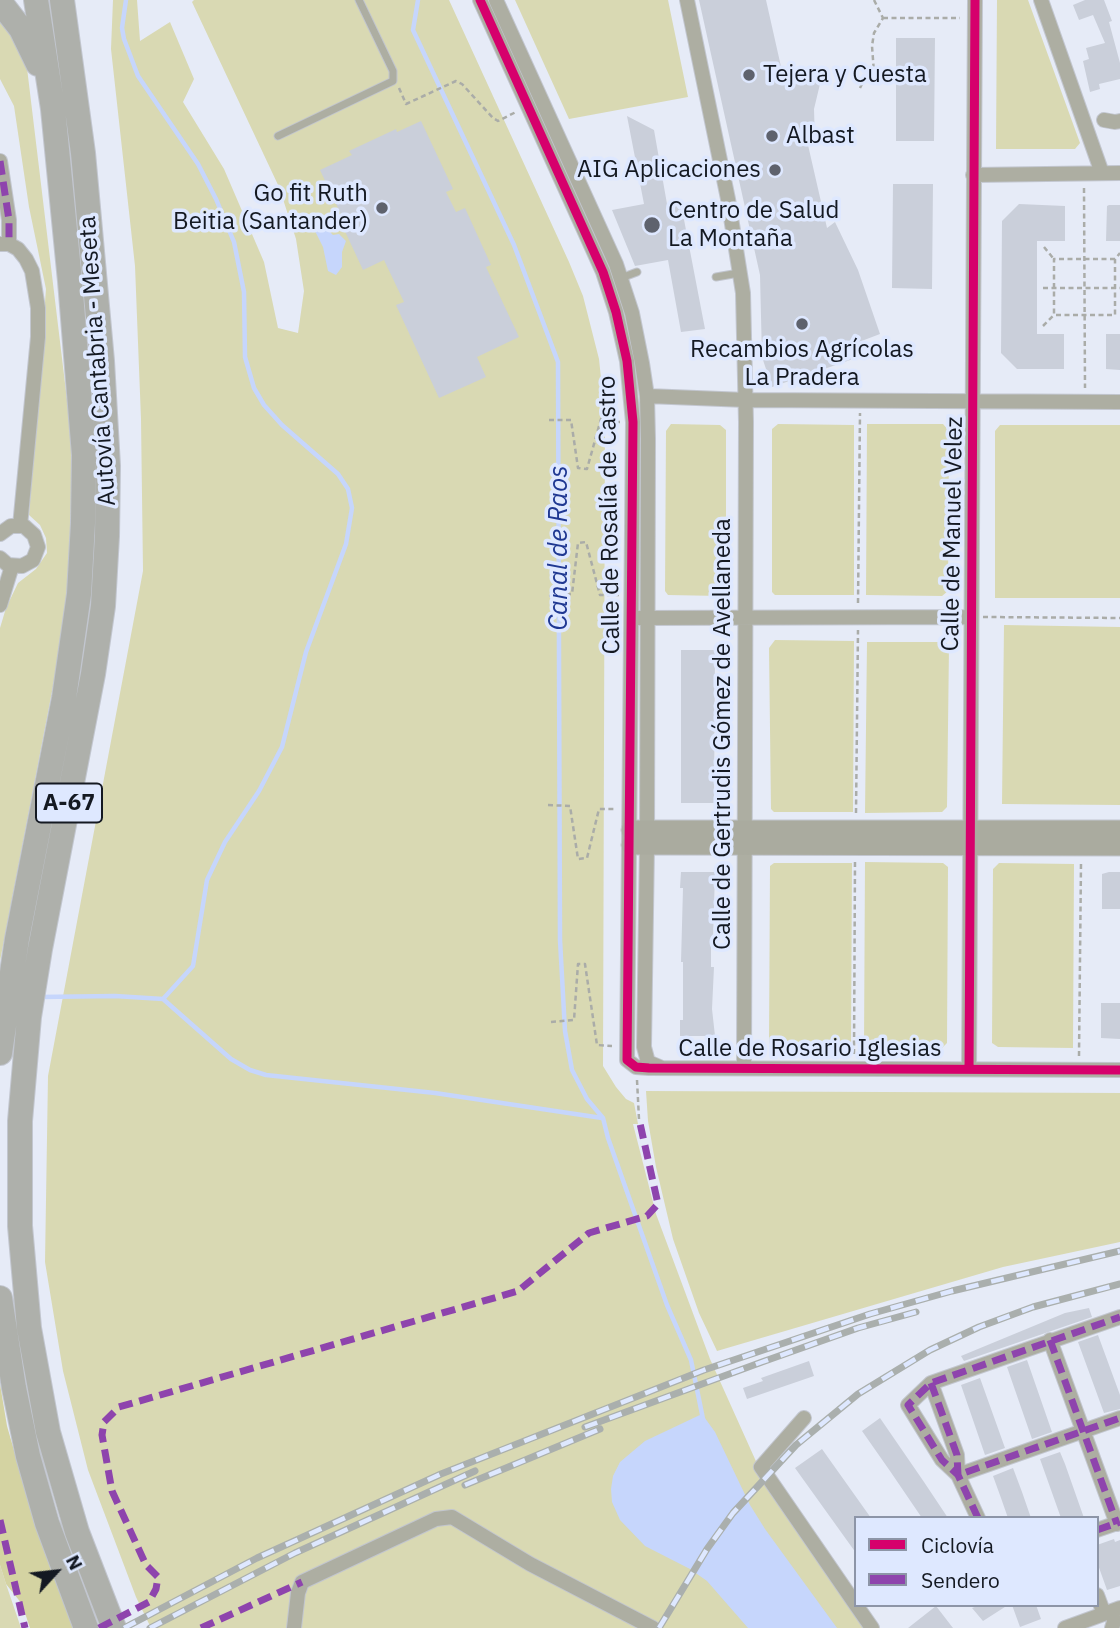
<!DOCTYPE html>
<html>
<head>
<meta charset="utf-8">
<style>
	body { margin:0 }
	#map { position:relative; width:1120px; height:1628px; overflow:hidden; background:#e6ebf7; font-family:"IBM Plex Sans",sans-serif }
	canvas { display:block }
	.legend { position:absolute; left:854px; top:1516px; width:245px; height:91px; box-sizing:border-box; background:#dee8ff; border:2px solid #8d95a7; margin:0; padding:9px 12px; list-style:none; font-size:21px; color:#141922 }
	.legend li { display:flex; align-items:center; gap:14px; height:35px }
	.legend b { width:35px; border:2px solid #8d95a7 }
	.north { position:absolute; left:21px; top:1537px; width:70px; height:70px; -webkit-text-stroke:5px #dee8ff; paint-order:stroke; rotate:63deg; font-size:19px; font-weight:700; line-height:28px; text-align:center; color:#141922 }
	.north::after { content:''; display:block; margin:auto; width:24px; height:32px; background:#141922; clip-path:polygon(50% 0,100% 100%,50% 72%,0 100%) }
</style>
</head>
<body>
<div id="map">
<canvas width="1120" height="1628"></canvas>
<ul class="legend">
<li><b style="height:9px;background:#d6006c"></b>Ciclovía</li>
<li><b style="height:9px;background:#8e44ad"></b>Sendero</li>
</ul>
<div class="north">N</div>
</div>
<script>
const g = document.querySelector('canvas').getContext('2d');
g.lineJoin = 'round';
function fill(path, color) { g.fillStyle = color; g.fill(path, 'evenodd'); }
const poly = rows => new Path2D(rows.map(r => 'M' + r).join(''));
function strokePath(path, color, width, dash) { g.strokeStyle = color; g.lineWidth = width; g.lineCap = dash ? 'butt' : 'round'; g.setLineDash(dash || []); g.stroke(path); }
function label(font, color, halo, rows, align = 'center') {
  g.font = font + ' "IBM Plex Sans",sans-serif'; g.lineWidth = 7; g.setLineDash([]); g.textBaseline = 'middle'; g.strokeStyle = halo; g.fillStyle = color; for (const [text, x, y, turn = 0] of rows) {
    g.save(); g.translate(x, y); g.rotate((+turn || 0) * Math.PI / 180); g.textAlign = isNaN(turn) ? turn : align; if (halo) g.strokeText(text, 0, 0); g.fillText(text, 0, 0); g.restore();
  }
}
fill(poly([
	[113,0,137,0,140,41,170,22,194,79,183,102,224,169,264,262,278,328,298,333,304,291,296,239,279,187,192,2,194,0,449,0,569,262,583,296,599,359,605,417,603,1066,616,1087,626,1099,634,1103,638,1124,633,1124,656,1214,710,1359,768,1488,866,1628,151,1628,136,1597,88,1470,63,1371,45,1262,48,1076,143,571,141,419,135,266,111,49],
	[515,0,668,0,688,97,569,119],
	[997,0,1028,0,1080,143,1075,149,996,149],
	[0,13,27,68,71,433,71,513,68,583,60,650,0,961,0,628,6,608,18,583,36,569,47,553,46,538,40,525,29,515,46,289,29,207,14,106,0,79],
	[671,424,720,425,726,430,726,590,721,596,668,595,665,591,666,431],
	[778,424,854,425,854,595,775,595,772,592,772,429],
	[867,424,943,424,949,431,948,591,942,596,866,595],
	[1000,425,1120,425,1120,598,995,598,995,431],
	[1004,625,1120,627,1120,805,1002,804],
	[775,640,854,641,853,812,774,812,771,809,769,648],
	[867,642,945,642,949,646,947,807,942,812,865,813],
	[865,862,943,863,948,867,947,1043,942,1048,864,1046],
	[774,863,852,863,851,1046,774,1047,769,1043,770,866],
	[999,863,1074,864,1073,1048,998,1047,992,1043,993,869],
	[646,1091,1120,1093,1120,1242,1003,1267,717,1351,699,1313,673,1239,656,1167,648,1121],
	[0,1565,6,1584,21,1628,0,1628]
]), '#d9d9b3');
fill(poly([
	[0,1384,7,1426,34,1520,73,1628,30,1628,22,1604,6,1584,0,1565]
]), '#d4d3a2');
fill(poly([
	[322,224,333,235,339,234,346,241,342,252,342,267,336,275,328,271,323,247,315,231,317,226],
	[702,1414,715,1432,750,1505,765,1529,837,1628,748,1628,707,1581,690,1569,645,1546,620,1520,612,1502,611,1489,613,1476,620,1462,645,1441]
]), '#c6d6fc');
strokePath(poly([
	[126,0,122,28,124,39,138,76,198,164,216,199,234,242,244,292,245,357,254,388,264,405,282,425,338,474,348,489,352,508,346,544,306,652,282,747,259,791,225,842,207,880,193,966,163,999],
	[418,0,413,30,514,245,558,362,560,940,565,1031,572,1070,587,1099,603,1118,608,1138,667,1305,691,1360,703,1419],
	[39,997,115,996,163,999,231,1059,250,1070,266,1075,435,1093,602,1118]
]), '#c6d6fc', 4.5);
fill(poly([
	[699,0,766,0,784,80,818,72,820,84,814,109,815,143,808,145,827,228,835,222,858,270,880,334,851,345,856,358,772,387,762,357,760,275],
	[1085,0,1104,0,1112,21,1109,22,1120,63,1120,79,1099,84,1100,89,1090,92,1083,61,1089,59,1086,48,1105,43,1093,15,1079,20,1073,5],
	[896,38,935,38,934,141,896,141],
	[627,116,654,130,667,204,678,202,678,205,681,204,705,329,681,332,668,260,635,266,612,210,644,204],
	[421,121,453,189,446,192,456,212,465,208,491,265,486,267,519,337,477,357,486,377,439,398,396,305,404,302,384,260,363,270,343,227,346,225,320,170,352,155,349,151,396,129,397,132],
	[893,184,933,184,932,289,892,288],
	[1019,204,1065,206,1065,241,1037,241,1037,334,1064,334,1064,369,1017,369,1001,353,1002,221],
	[1109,205,1120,205,1120,241,1106,241,1107,206],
	[1106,334,1120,334,1120,370,1106,369],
	[681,650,715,650,714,803,681,803],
	[681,872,715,872,713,941,711,941,711,967,714,967,712,1009,715,1036,680,1036,680,1020,683,1020,683,962,681,962,683,888,680,888],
	[1109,872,1120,872,1120,909,1102,909,1102,874],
	[1101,1003,1120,1003,1120,1039,1101,1038],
	[1089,1308,1092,1317,964,1361,961,1356,1065,1313],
	[1098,1335,1120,1395,1120,1409,1104,1413,1078,1342],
	[1027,1360,1052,1432,1032,1439,1007,1367],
	[809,1361,814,1376,747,1399,743,1388,763,1381,761,1378],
	[980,1378,1005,1448,985,1455,961,1385],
	[880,1418,924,1482,948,1518,922,1518,890,1471,862,1431],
	[822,1449,871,1518,856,1518,856,1553,795,1468],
	[1060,1452,1065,1464,1084,1518,1061,1518,1040,1459],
	[1013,1468,1022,1492,1031,1518,1008,1518,1001,1498,993,1476],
	[1114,1539,1115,1542,1120,1540,1120,1586,1107,1590,1097,1562,1097,1545],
	[980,1605,1008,1605,983,1621,972,1608],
	[1012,1605,1036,1605,1041,1619,1020,1627],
	[936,1606,953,1628,908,1628]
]), '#cacfda');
const service = poly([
	[278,136,393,81,393,71,359,0],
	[716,277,739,273],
	[621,278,637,272]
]);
const minor = poly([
	[480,0,603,272,616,312,627,361,633,422,627,1060,636,1067,649,1068,1120,1070],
	[496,0,616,264,632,313,642,363,647,396,648,439,647,845,644,1047,648,1062,662,1068],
	[687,0,728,199,743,293,746,422,744,1068],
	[1041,0,1102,173],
	[1104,120,1115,122,1120,121],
	[0,161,9,220,9,244],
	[973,175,1120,173],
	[0,244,9,244,18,249,26,259,32,271,38,308,38,337,20,526],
	[647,396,746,400,1120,402],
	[0,534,11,526,24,526,34,535,38,547,33,560,22,566,8,565,0,558],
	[0,605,12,566],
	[639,618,970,617],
	[969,1069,975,0],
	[1050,1340,1117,1524],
	[931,1383,957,1455,958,1475,1120,1418],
	[804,1418,761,1467,856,1605],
	[978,1518,958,1475,942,1460,908,1405,931,1383,1120,1317],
	[1097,1530,1120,1522],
	[1097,1595,1104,1614],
	[856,1605,872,1628],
	[294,1628,298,1593,302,1582,436,1519,452,1517,530,1564,653,1628],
	[1065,1628,1120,1608],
	[1112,1628,1118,1609]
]);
const secondary = poly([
	[631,830,1120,830],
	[631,845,1120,846]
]);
const motorway = poly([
	[62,0,83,153,102,361,108,466,107,536,103,606,93,674,40,949,29,1017,20,1121,20,1226,29,1328,48,1432,77,1532,114,1628],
	[0,2,21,29,38,64],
	[0,1053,17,939,64,698,79,594,83,523,84,455,70,281,53,109,36,0],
	[0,1298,14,1388,28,1456,47,1523,86,1628]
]);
strokePath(service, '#c2c6cf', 9);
strokePath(minor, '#c2c6cf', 16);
strokePath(secondary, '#c2c6cf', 21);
strokePath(motorway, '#c2c6cf', 26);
strokePath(poly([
	[874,0,883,18],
	[883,18,960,18],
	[399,88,406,104,456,81,462,84,493,118,498,121,516,112],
	[860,88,864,80,874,73,872,46,874,33,883,18],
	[1084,188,1085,388],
	[1044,247,1053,258],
	[1115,259,1054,259,1054,315,1115,315,1115,259,1120,253],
	[1043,288,1120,288],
	[1043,326,1054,315],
	[549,420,571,420,578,468,587,469,601,419,608,418],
	[608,422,620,422],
	[549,596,572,594,578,543,586,542,600,595,619,595],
	[858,603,860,413],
	[983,617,1120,618],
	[607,636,619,636],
	[548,805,570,806,578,859,587,858,599,809,616,809],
	[856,813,858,630],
	[551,1022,574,1020,578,964,585,964,597,1045,612,1046],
	[854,1054,855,861],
	[1079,1056,1081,863],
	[637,1080,639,1119]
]), '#aaaca8', 2.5, [5, 3.5]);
strokePath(service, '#adaea2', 7);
strokePath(minor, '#adaea2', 14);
strokePath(secondary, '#aaab9f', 19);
strokePath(motorway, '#aeb0ab', 24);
const rail = poly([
	[585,1427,762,1362,858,1328,916,1312],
	[465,1485,600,1429],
	[124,1628,257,1558,441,1474,704,1370,870,1314,952,1291,1120,1251],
	[150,1628,295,1553,475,1471],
	[659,1628,707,1549,733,1513,796,1445,858,1394,930,1350,979,1327,1033,1307,1120,1284]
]);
strokePath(rail, '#aaafad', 7);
strokePath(rail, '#dee8ff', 4.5, [13]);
strokePath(poly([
	[0,161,9,220,9,244],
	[1050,1340,1117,1524],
	[931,1383,957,1455,958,1475,1120,1418],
	[978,1518,958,1475,942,1460,908,1405,931,1383,1120,1317],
	[0,1520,25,1628],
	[1097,1530,1120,1522],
	[99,1628,149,1602,156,1589,158,1577,146,1565,112,1491,102,1435,104,1422,119,1407,518,1291,589,1233,647,1216,658,1204,639,1119],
	[201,1628,302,1582]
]), '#8e44ad', 7, [14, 7]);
strokePath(poly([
	[480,0,603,272,616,312,627,361,633,422,627,1060,636,1067,649,1068,1120,1070],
	[969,1069,975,0]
]), '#d6006c', 9);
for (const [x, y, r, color] of [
	[749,75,7,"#5e626d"],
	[772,136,7,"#5e626d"],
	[775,170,7,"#5e626d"],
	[382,208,7,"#5e626d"],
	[652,225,9,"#5e626d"],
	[802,324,7,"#5e626d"]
]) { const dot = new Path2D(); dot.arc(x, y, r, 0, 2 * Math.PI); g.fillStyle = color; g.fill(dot); strokePath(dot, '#dee8ff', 2.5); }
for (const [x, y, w] of [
	[69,803,66]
]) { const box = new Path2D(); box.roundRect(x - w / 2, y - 19.5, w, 39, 5); g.fillStyle = '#dee8ff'; g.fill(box); strokePath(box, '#141922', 2); }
label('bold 23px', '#141922', null, [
	["A-67",69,803]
]);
label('24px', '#141922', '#dee8ff', [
	["Tejera y Cuesta",763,75],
	["Albast",786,136],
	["AIG Aplicaciones",761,170,"right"],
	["Go fit Ruth",368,194,"right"],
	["Beitia (Santander)",368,222,"right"],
	["Centro de Salud",668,211],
	["La Montaña",668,239],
	["Recambios Agrícolas",802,350,"center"],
	["La Pradera",802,378,"center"]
], 'left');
label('24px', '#141922', '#dee8ff', [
	["Autovía Cantabria - Meseta",98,361,-94],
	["Calle de Rosalía de Castro",610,515,-91],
	["Calle de Manuel Velez",953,534,-89],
	["Calle de Gertrudis Gómez de Avellaneda",723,734,-90],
	["Calle de Rosario Iglesias",810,1049]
]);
label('italic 26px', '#1f3892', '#dee8ff', [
	["Canal de Raos",559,548,-90]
]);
</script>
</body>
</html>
